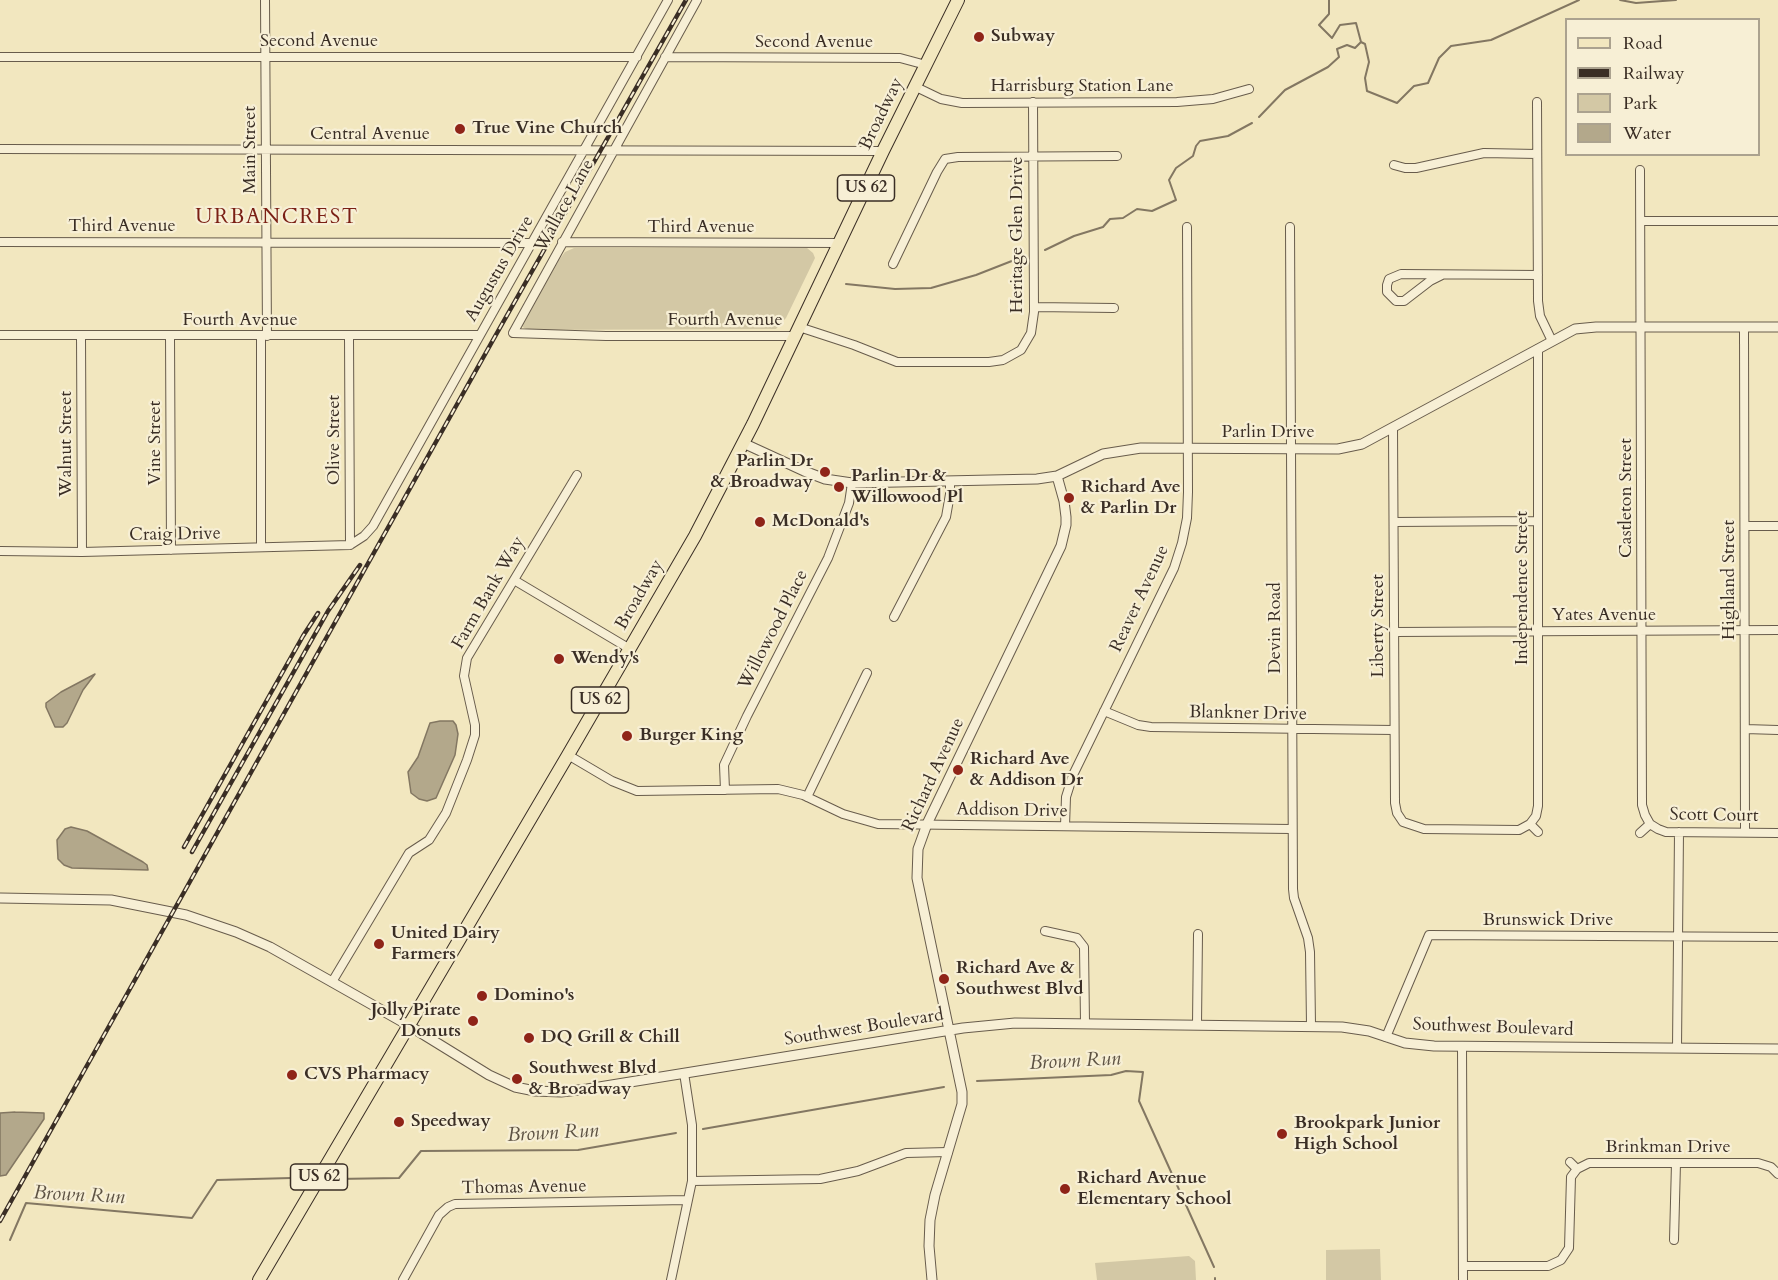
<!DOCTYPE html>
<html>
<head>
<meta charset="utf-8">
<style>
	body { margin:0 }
	#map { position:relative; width:1778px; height:1280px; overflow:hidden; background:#f2e7bf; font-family:Cardo,serif }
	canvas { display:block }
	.legend { position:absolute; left:1565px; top:18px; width:195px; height:138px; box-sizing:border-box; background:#f7efd5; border:2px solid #aba28f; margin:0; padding:8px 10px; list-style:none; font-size:18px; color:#3a2e25 }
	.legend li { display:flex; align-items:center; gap:12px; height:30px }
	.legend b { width:30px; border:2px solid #aba28f }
</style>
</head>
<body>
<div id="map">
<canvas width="1778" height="1280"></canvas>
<ul class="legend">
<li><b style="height:8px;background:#f2e7bf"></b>Road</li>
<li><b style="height:8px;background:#3a2e25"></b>Railway</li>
<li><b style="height:16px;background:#d3c8a5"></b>Park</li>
<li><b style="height:16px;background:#b3a88b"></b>Water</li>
</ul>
</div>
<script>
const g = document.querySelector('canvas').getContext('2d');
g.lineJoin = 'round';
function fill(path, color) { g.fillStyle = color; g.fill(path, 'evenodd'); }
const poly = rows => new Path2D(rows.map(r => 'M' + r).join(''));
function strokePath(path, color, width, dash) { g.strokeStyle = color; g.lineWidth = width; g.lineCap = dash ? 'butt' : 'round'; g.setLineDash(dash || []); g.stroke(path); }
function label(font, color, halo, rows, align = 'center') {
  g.font = font + ' Cardo,serif'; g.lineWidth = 4.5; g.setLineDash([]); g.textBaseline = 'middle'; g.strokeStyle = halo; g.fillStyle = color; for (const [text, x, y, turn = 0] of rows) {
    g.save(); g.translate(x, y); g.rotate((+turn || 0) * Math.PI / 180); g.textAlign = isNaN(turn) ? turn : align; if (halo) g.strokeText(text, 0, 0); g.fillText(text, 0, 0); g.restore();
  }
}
fill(poly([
	[574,248,807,248,813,253,815,258,786,318,776,329,529,330,524,328,521,325,559,260,565,252],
	[1380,1249,1381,1280,1326,1280,1326,1250],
	[1189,1256,1195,1261,1196,1280,1097,1280,1095,1263]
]), '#d3c8a5');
const water = poly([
	[95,674,83,690,67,723,63,727,55,727,46,707,46,703,61,692,95,674],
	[440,721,453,721,456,725,458,734,455,755,436,798,427,801,419,799,411,793,408,772,418,757,430,723,440,721],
	[71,827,87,831,143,862,147,865,148,870,72,868,64,865,58,859,57,840,65,829,71,827],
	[15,1112,44,1113,44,1119,6,1175,0,1176,0,1113,15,1112]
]);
fill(water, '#b3a88b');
strokePath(water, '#837762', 1.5);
strokePath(poly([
	[1329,0,1329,14,1319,25,1332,38,1340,25,1356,23,1361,42,1365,44,1369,62,1365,78,1367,91,1397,103,1414,86,1428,83,1439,58,1451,46,1491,40,1579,0],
	[1620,0,1636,3,1676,0],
	[1259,117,1285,90,1328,67,1339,57,1337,49,1347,45,1355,48,1361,42],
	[1045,250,1074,236,1103,227,1110,219,1123,218,1137,209,1152,211,1176,200,1169,180,1176,168,1193,156,1196,146,1200,141,1228,136,1252,123],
	[846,284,895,289,931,288,976,275,1022,257],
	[977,1081,1111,1075,1126,1071,1143,1072,1139,1101,1214,1267],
	[703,1129,944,1087],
	[336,1179,399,1178,421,1151,578,1150,676,1133],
	[10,1240,26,1203,192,1218,217,1180,291,1178],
	[1215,1280,1215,1278]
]), '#837762', 2);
const minor = poly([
	[265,0,267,336],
	[697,0,513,333,606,336,794,336],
	[0,57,637,57],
	[665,57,900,58,926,65],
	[916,87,941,99,962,103,1177,102,1213,99,1249,89],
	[1537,102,1538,301,1540,316,1552,341],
	[0,149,883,151],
	[1394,165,1405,168,1416,168,1484,153,1537,154],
	[1640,170,1642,805,1645,815,1650,824,1658,829,1666,832,1778,833],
	[1641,221,1778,221],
	[1290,227,1293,889,1294,898,1308,938,1310,952,1311,1025],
	[0,242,532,243],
	[562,242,840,243],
	[893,264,937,172,945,159,958,157,1117,156],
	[1442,275,1430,281,1404,301,1396,301,1387,292,1387,285,1389,279,1401,274,1538,275],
	[1034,307,1114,308],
	[799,327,854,345,897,362,989,362,1003,360,1021,350,1031,333,1034,312,1033,102],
	[1744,328,1745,832],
	[0,335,480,335],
	[81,335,82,552],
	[170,335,171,550],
	[261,336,261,547],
	[349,336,350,545],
	[1393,428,1395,803,1397,813,1403,822,1424,829,1519,830,1530,824,1536,816,1538,806,1538,349],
	[1394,522,1538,521],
	[1745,526,1778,526],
	[350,545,364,536,373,526,668,0],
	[0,551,82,552,350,545],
	[514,580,630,649],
	[894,617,946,517,950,494,950,481],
	[1394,632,1778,630],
	[1104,711,1138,725,1151,727,1394,730],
	[1745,729,1778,730],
	[568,755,612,781,637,791,778,789,803,795,843,814,878,824,1291,829],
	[725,790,724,765,747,716,828,558,849,503,852,483],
	[807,797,867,673],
	[1530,824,1538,832],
	[1065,826,1066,797,1073,775,1174,568,1182,543,1187,518,1188,492,1187,227],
	[1640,833,1650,824],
	[1045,931,1077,938,1084,947,1085,1023],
	[332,982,409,853,429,840,446,813,467,760,475,735,475,725,464,676,467,658,577,475],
	[1197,1024,1198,934],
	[1386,1037,1429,935,1778,937],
	[1462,1047,1463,1280],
	[1677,1048,1679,832],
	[1570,1162,1577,1169],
	[692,1181,820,1179,858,1171,906,1153,948,1152],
	[1674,1240,1676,1163],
	[1463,1266,1548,1266,1561,1260,1569,1248,1571,1177,1577,1169,1589,1163,1758,1163,1771,1167,1778,1174],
	[403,1280,439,1215,448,1207,455,1204,687,1200],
	[671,1280,692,1181,692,1125,684,1073]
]);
const tertiary = poly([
	[743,443,804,471,825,479,852,483,1037,479,1057,476,1103,454,1141,448,1338,449,1362,444,1575,329,1596,327,1778,327],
	[0,898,111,900,186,915,236,932,270,947,332,982,408,1025,489,1075,515,1087,535,1091,561,1092,587,1089,963,1028,1015,1023,1342,1027,1369,1031,1405,1043,1434,1046,1778,1049],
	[932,1280,929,1246,930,1220,935,1195,962,1104,962,1092,917,878,918,849,927,824,1061,546,1066,525,1066,517,1064,501,1057,476]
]);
const primary = poly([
	[259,1280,568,755,695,536,753,424,883,151,958,0]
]);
strokePath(minor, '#685c4c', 10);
strokePath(tertiary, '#685c4c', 11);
strokePath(primary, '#3a2e25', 14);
strokePath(minor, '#f7efd5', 8);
strokePath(tertiary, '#f7efd5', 9);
strokePath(primary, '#f2e7bf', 12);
const rail = poly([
	[184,847,303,636,318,613],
	[192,852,328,611,360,565],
	[0,1221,493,340,686,0]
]);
strokePath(rail, '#3a2e25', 4.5);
strokePath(rail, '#f7efd5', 2, [7]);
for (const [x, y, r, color] of [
	[979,37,6,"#8f2418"],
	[460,129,6,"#8f2418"],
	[825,472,6,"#8f2418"],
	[839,487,6,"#8f2418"],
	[1069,498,6,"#8f2418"],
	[760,522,6,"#8f2418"],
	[559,659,6,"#8f2418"],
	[627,736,6,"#8f2418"],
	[958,770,6,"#8f2418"],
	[379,944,6,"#8f2418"],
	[944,979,6,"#8f2418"],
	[482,996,6,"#8f2418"],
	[473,1021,6,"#8f2418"],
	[529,1038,6,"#8f2418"],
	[292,1075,6,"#8f2418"],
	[517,1079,6,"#8f2418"],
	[399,1122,6,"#8f2418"],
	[1282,1134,6,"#8f2418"],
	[1065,1189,6,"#8f2418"]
]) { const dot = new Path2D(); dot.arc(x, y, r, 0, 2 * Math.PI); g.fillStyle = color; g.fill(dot); strokePath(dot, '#f7efd5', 2); }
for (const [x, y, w] of [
	[866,188,57],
	[600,700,57],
	[319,1177,57]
]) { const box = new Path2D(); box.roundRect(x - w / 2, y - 13, w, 26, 4.5); g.fillStyle = '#f7efd5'; g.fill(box); strokePath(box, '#3a2e25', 1.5); }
label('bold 16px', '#3a2e25', null, [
	["US 62",866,188],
	["US 62",600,700],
	["US 62",319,1177]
]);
label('bold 18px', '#3a2e25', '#f7efd5', [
	["Subway",991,37],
	["True Vine Church",472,129],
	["Parlin Dr",813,462,"right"],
	["& Broadway",813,483,"right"],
	["Parlin Dr &",851,477],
	["Willowood Pl",851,498],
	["Richard Ave",1081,488],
	["& Parlin Dr",1081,509],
	["McDonald's",772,522],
	["Wendy's",571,659],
	["Burger King",639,736],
	["Richard Ave",970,760],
	["& Addison Dr",970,781],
	["United Dairy",391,934],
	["Farmers",391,955],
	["Richard Ave &",956,969],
	["Southwest Blvd",956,990],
	["Domino's",494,996],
	["Jolly Pirate",461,1011,"right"],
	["Donuts",461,1032,"right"],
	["DQ Grill & Chill",541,1038],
	["Southwest Blvd",529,1069],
	["& Broadway",529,1090],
	["CVS Pharmacy",304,1075],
	["Speedway",411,1122],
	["Brookpark Junior",1294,1124],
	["High School",1294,1145],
	["Richard Avenue",1077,1179],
	["Elementary School",1077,1200]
], 'left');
label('18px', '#3a2e25', '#f7efd5', [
	["Second Avenue",319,42],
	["Second Avenue",814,43],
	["Harrisburg Station Lane",1082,87],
	["Broadway",882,114,-64],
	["Central Avenue",370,135],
	["Main Street",251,150,-90],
	["Wallace Lane",565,206,-61],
	["Third Avenue",122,227],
	["Third Avenue",701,228],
	["Heritage Glen Drive",1018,235,-90],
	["Augustus Drive",500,269,-60],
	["Fourth Avenue",240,321],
	["Fourth Avenue",725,321],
	["Parlin Drive",1268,433],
	["Olive Street",335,440,-90],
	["Vine Street",156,443,-90],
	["Walnut Street",67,444,-90],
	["Castleton Street",1627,498,-90],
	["Craig Drive",175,535,-1],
	["Highland Street",1730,580,-90],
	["Independence Street",1523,588,-90],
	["Farm Bank Way",489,593,-60],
	["Broadway",640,595,-60],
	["Reaver Avenue",1140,599,-65],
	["Yates Avenue",1604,616],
	["Liberty Street",1379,626,-90],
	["Devin Road",1276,628,-90],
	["Willowood Place",774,630,-63],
	["Blankner Drive",1248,714,1],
	["Richard Avenue",934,775,-65],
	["Addison Drive",1012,811,1],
	["Scott Court",1714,816,1],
	["Brunswick Drive",1548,921],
	["Southwest Boulevard",864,1028,-9],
	["Southwest Boulevard",1493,1028,2],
	["Brinkman Drive",1668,1148],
	["Thomas Avenue",524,1188,-1]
]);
label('italic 20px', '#5e5344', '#f7efd5', [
	["Brown Run",1075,1062,-3],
	["Brown Run",553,1134,-3],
	["Brown Run",79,1196,3]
]);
g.letterSpacing = '1.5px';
label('21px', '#7a1f14', '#f7efd5', [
	["URBANCREST",277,218]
]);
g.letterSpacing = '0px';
</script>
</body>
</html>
